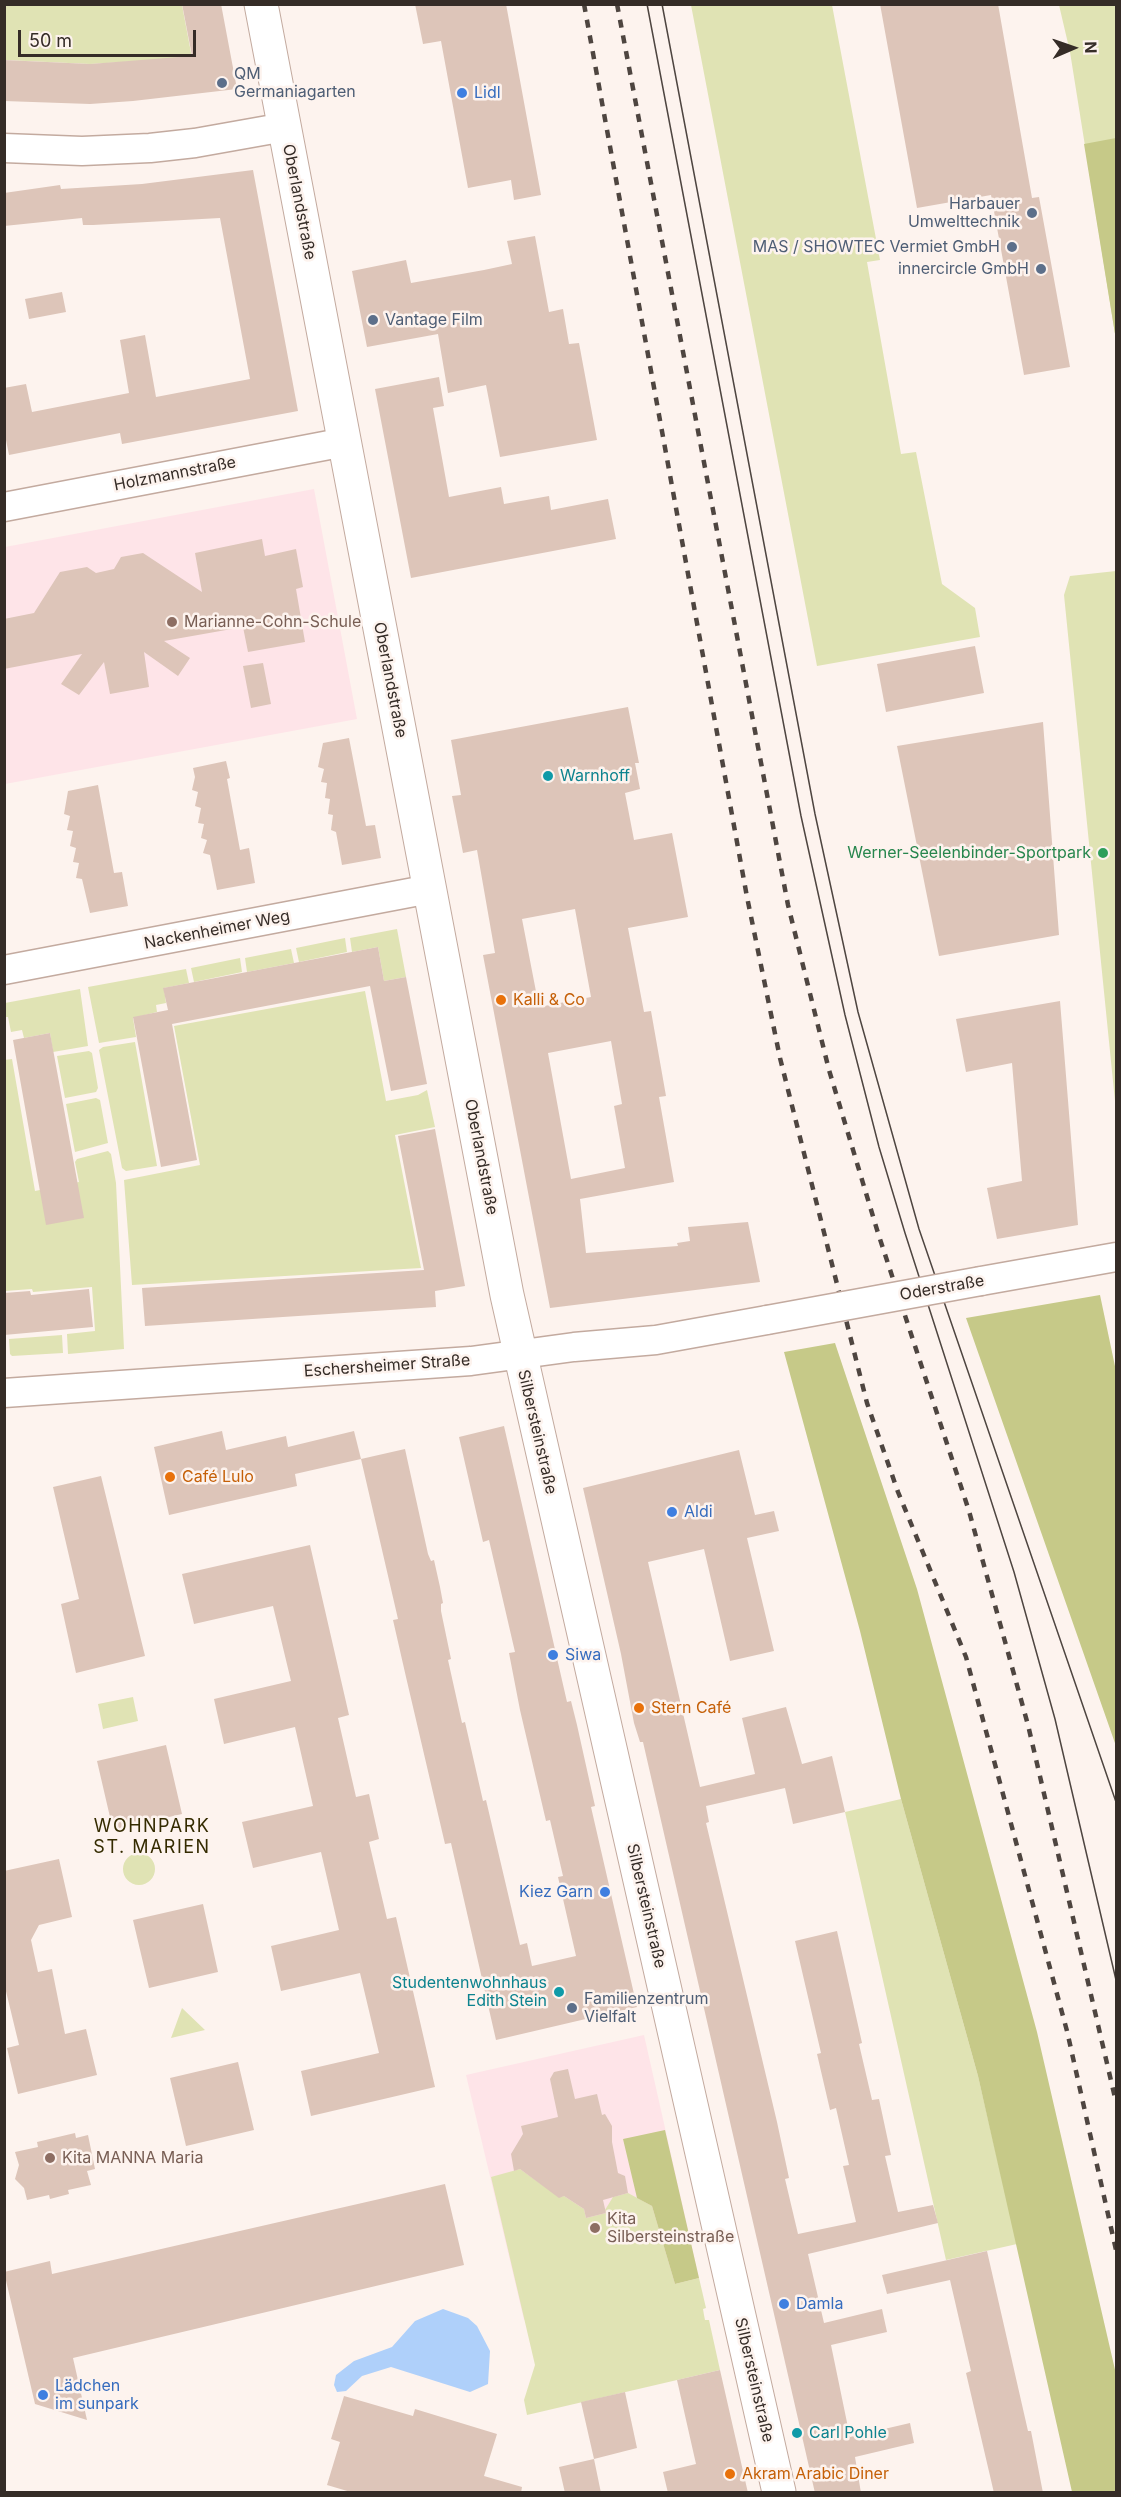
<!DOCTYPE html>
<html>
<head>
<meta charset="utf-8">
<style>
	body { margin:0 }
	#map { position:relative; width:1121px; height:2497px; overflow:hidden; background:#fdf3ee; font-family:Inter,sans-serif }
	canvas { display:block }
	.frame { position:absolute; inset:0; border:6px solid #352c27; pointer-events:none }
	.north { position:absolute; left:1043px; top:18px; width:60px; height:60px; -webkit-text-stroke:4px #fdf3ee; paint-order:stroke; rotate:88deg; font-size:16px; font-weight:700; line-height:24px; text-align:center; color:#352c27 }
	.north::after { content:''; display:block; margin:auto; width:21px; height:27px; background:#352c27; clip-path:polygon(50% 0,100% 100%,50% 72%,0 100%) }
	.scale { position:absolute; left:18px; top:30px; width:178px; height:27px; box-sizing:border-box; border:3px solid #352c27; border-top:0; padding-left:8px; font-size:18px; line-height:21px; white-space:nowrap; color:#352c27; -webkit-text-stroke:4px #fdf3ee; paint-order:stroke }
</style>
</head>
<body>
<div id="map">
<canvas width="1121" height="2497"></canvas>
<div class="frame"></div>
<div class="north">N</div>
<div class="scale">50 m</div>
</div>
<script>
const g = document.querySelector('canvas').getContext('2d');
g.lineJoin = 'round';
function fill(path, color) { g.fillStyle = color; g.fill(path, 'evenodd'); }
const poly = rows => new Path2D(rows.map(r => 'M' + r).join(''));
function strokePath(path, color, width, dash) { g.strokeStyle = color; g.lineWidth = width; g.lineCap = dash ? 'butt' : 'round'; g.setLineDash(dash || []); g.stroke(path); }
function label(font, color, halo, rows, align = 'center') {
  g.font = font + ' Inter,sans-serif'; g.lineWidth = 5; g.setLineDash([]); g.textBaseline = 'middle'; g.strokeStyle = halo; g.fillStyle = color; for (const [text, x, y, turn = 0] of rows) {
    g.save(); g.translate(x, y); g.rotate((+turn || 0) * Math.PI / 180); g.textAlign = isNaN(turn) ? turn : align; if (halo) g.strokeText(text, 0, 0); g.fillText(text, 0, 0); g.restore();
  }
}
fill(poly([
	[314,489,357,719,5,784,5,547],
	[644,2035,699,2278,524,2320,466,2075]
]), '#fee4e8');
fill(poly([
	[4,5,182,5,192,58,90,64,5,60],
	[691,5,832,5,880,260,867,262,901,454,916,452,942,584,975,608,980,637,817,666],
	[1059,5,1116,5,1116,340,1070,52],
	[1116,571,1116,1111,1064,595,1070,576],
	[397,929,406,977,384,981,378,947,352,952,350,938],
	[345,938,347,952,299,962,296,948],
	[291,949,294,963,247,972,245,958],
	[240,958,242,972,194,982,191,968],
	[186,969,189,983,164,988,166,1003,156,1005,157,1012,133,1018,136,1037,99,1043,88,987],
	[80,989,88,1046,53,1052,50,1033,24,1038,22,1030,11,1032,8,1017,5,1017,5,1003],
	[365,991,386,1101,418,1095,427,1090,435,1127,395,1135,421,1268,132,1285,124,1180,200,1165,174,1026],
	[135,1042,157,1166,126,1171,122,1168,99,1050,103,1047],
	[89,1051,92,1053,98,1088,96,1092,65,1098,57,1056],
	[12,1059,35,1191,79,1182,75,1162,77,1159,108,1151,111,1154,116,1183,124,1349,68,1354,67,1334,95,1331,92,1287,33,1292,32,1289,5,1291,4,1060],
	[96,1098,100,1100,108,1143,75,1152,66,1104],
	[62,1335,63,1353,12,1356,10,1354,9,1339],
	[133,1697,138,1721,103,1729,98,1704],
	[901,1799,978,2076,1017,2244,946,2260,845,1812],
	'123 1869a16 16 0 1 1 32 0a16 16 0 1 1-32 0Z',
	[182,2008,205,2030,171,2038],
	[520,2169,559,2197,564,2196,584,2209,586,2218,606,2213,605,2210,613,2197,628,2193,652,2206,675,2284,699,2278,706,2308,703,2309,704,2315,705,2320,709,2320,720,2370,527,2415,524,2400,535,2365,491,2177]
]), '#e0e3b4');
fill(poly([
	[1116,138,1116,340,1084,144],
	[1100,1295,1116,1371,1116,1746,966,1318],
	[835,1343,917,1589,1037,2032,1116,2374,1116,2492,1072,2492,978,2076,901,1799,860,1631,784,1352],
	[665,2130,699,2278,675,2284,652,2206,637,2198,623,2139]
]), '#c6c988');
fill(poly([
	[443,2309,468,2318,477,2326,490,2351,488,2384,470,2392,391,2367,362,2376,346,2391,337,2392,334,2385,336,2375,354,2361,392,2347,415,2321]
]), '#afd0fa');
fill(poly([
	[182,4,221,4,237,89,133,101,90,104,4,101,4,60,90,64,192,56],
	[415,4,506,4,541,195,514,200,511,180,468,188,441,41,423,44],
	[880,4,998,4,1032,198,1039,197,1070,367,1024,375,991,195,917,208],
	[253,170,298,411,122,444,120,433,9,455,4,430,4,388,26,384,32,412,129,393,120,340,145,335,156,397,250,379,220,218,93,225,83,225,82,218,4,226,4,193,60,185,61,189,142,184],
	[535,236,549,312,563,309,569,344,579,343,597,440,500,457,486,385,448,393,438,334,367,347,352,271,406,260,411,283,484,270,512,264,507,241],
	[62,292,66,312,29,319,25,299],
	[439,377,444,406,433,408,449,497,501,487,504,504,549,496,551,510,608,499,616,539,411,578,375,389],
	[262,539,265,556,296,549,303,587,296,589,305,642,248,652,243,627,164,641,190,658,178,676,144,652,149,687,110,694,104,662,79,695,61,684,82,654,4,669,4,619,34,613,60,572,87,567,96,573,114,569,121,557,143,553,202,592,195,553],
	[975,646,984,693,886,712,877,664],
	[263,663,271,704,251,708,243,666],
	[628,707,639,763,635,763,640,789,625,793,634,840,672,833,688,917,628,928,644,1012,651,1011,666,1096,659,1097,674,1182,580,1199,586,1253,678,1246,677,1243,690,1241,688,1227,748,1222,760,1282,550,1308,483,955,495,953,477,850,463,853,452,796,461,795,451,740],
	[575,909,591,997,539,1007,522,919],
	[611,1041,622,1104,614,1106,625,1168,571,1179,548,1053],
	[1043,722,1059,935,939,956,897,746],
	[349,738,366,826,375,825,381,858,342,865,336,832,331,830,333,815,328,814,330,799,325,798,327,783,321,782,324,769,318,767,323,743],
	[226,761,230,778,227,779,240,850,249,848,255,883,217,890,210,855,203,853,207,840,201,838,204,824,198,823,201,808,195,806,198,792,192,790,195,777,193,768],
	[98,785,114,873,122,872,128,906,90,913,82,879,76,878,79,863,73,862,76,848,70,846,73,831,67,830,70,816,64,814,68,791],
	[378,947,384,981,406,977,427,1084,391,1091,370,986,172,1024,197,1160,161,1167,133,1017,168,1010,163,988],
	[1060,1001,1078,1225,997,1239,987,1188,1022,1181,1012,1063,966,1072,956,1019],
	[50,1033,84,1218,46,1225,13,1040],
	[435,1129,465,1286,435,1291,436,1307,145,1326,142,1288,424,1270,398,1136],
	[89,1289,93,1327,4,1335,4,1293,30,1291,31,1295],
	[504,1426,567,1702,571,1701,577,1725,595,1806,591,1807,637,2007,496,2040,451,1843,445,1844,406,1677,393,1620,398,1619,361,1459,295,1474,297,1486,169,1515,154,1447,222,1431,226,1450,286,1436,288,1447,354,1431,361,1459,405,1449,428,1554,431,1561,434,1560,440,1587,443,1603,441,1604,441,1611,451,1659,448,1660,462,1723,465,1722,483,1801,486,1800,520,1945,527,1943,532,1966,576,1956,558,1877,563,1876,550,1820,546,1821,520,1710,509,1653,515,1652,489,1540,483,1542,459,1437],
	[739,1450,755,1515,774,1511,779,1531,747,1538,774,1651,730,1661,704,1549,648,1562,700,1787,755,1774,742,1718,786,1707,802,1764,832,1756,845,1812,793,1824,785,1788,706,1806,709,1822,706,1823,777,2122,789,2178,785,2179,798,2234,856,2222,843,2166,849,2165,836,2108,830,2110,817,2054,821,2053,795,1941,837,1931,862,2043,859,2044,872,2100,879,2099,891,2155,885,2156,898,2212,933,2205,938,2223,808,2254,824,2323,882,2309,887,2332,831,2345,850,2437,910,2423,914,2443,855,2457,861,2493,815,2493,643,1742,640,1742,634,1723,621,1654,583,1488],
	[101,1476,145,1656,76,1673,61,1604,79,1599,53,1487],
	[310,1545,349,1715,338,1718,356,1797,369,1794,379,1839,369,1842,387,1919,396,1917,435,2087,311,2116,301,2071,379,2053,360,1973,281,1991,271,1946,339,1930,321,1852,253,1868,242,1822,313,1806,295,1727,224,1744,214,1699,291,1681,273,1606,194,1624,182,1574],
	[166,1745,182,1814,113,1830,97,1761],
	[59,1859,72,1917,39,1925,31,1940,38,1972,52,1969,65,2034,86,2029,97,2075,18,2094,7,2048,19,2045,4,1983,4,1871],
	[203,1904,218,1972,149,1988,133,1920],
	[238,2062,254,2130,186,2146,170,2078],
	[568,2069,575,2099,597,2094,602,2115,605,2114,612,2126,612,2142,618,2173,625,2176,628,2193,603,2200,606,2213,586,2218,584,2209,564,2196,559,2198,520,2169,514,2171,511,2154,523,2134,521,2126,558,2117,550,2079,554,2072],
	[75,2133,76,2138,88,2135,95,2169,87,2171,91,2185,68,2190,69,2194,50,2199,49,2195,27,2200,24,2188,15,2179,19,2165,15,2152,38,2147,37,2142],
	[445,2184,464,2265,73,2358,87,2420,35,2404,4,2272,50,2261,52,2274],
	[987,2251,1028,2431,1031,2431,1043,2493,994,2493,966,2373,971,2371,950,2280,887,2294,882,2275],
	[720,2370,748,2493,668,2493,663,2472,696,2464,677,2380],
	[625,2392,637,2448,594,2459,581,2402],
	[344,2396,413,2416,415,2409,497,2434,484,2476,522,2487,521,2493,354,2493,327,2485,340,2442,331,2439],
	[594,2459,601,2493,565,2493,559,2467]
]), '#ddc5b9');
const minor = poly([
	[4,148,82,151,150,148,195,143,285,127],
	[4,507,345,442],
	[4,970,430,889],
	[981,1281,1116,1257],
	[4,1393,471,1361,574,1347,656,1340,767,1320]
]);
const tertiary = poly([
	[261,4,507,1295,779,2492]
]);
strokePath(minor, '#c3aa9f', 31);
strokePath(tertiary, '#c3aa9f', 35);
strokePath(minor, '#fff', 28);
strokePath(tertiary, '#fff', 33);
strokePath(poly([
	[647,4,801,816,845,1015,879,1147,905,1233,1014,1572,1055,1719,1116,1980],
	[662,4,815,814,858,1012,919,1229,1116,1802]
]), '#4e4540', 1.5);
strokePath(poly([
	[584,4,747,897,780,1058,867,1403,898,1492,966,1657,1067,2031,1116,2250],
	[617,4,788,905,829,1070,878,1233,969,1511,1028,1725,1116,2102]
]), '#4e4540', 4.5, [8, 8]);
const minorBridge = poly([
	[767,1320,981,1281]
]);
strokePath(minorBridge, '#c3aa9f', 31, []);
strokePath(minorBridge, '#fff', 28);
for (const [x, y, r, color] of [
	[222,83,6,"#5c6f8a"],
	[462,93,6,"#3f7fe0"],
	[1032,213,6,"#5c6f8a"],
	[1012,247,6,"#5c6f8a"],
	[1041,269,6,"#5c6f8a"],
	[373,320,6,"#5c6f8a"],
	[172,622,6,"#8d6e63"],
	[548,776,6,"#0f9aa8"],
	[1103,853,6,"#2e9e5b"],
	[501,1000,6,"#e8710a"],
	[170,1477,6,"#e8710a"],
	[672,1512,6,"#3f7fe0"],
	[553,1655,6,"#3f7fe0"],
	[639,1708,6,"#e8710a"],
	[605,1892,6,"#3f7fe0"],
	[559,1992,6,"#0f9aa8"],
	[572,2008,6,"#5c6f8a"],
	[50,2158,6,"#8d6e63"],
	[595,2228,6,"#8d6e63"],
	[784,2304,6,"#3f7fe0"],
	[43,2395,6,"#3f7fe0"],
	[797,2433,6,"#0f9aa8"],
	[730,2474,6,"#e8710a"]
]) { const dot = new Path2D(); dot.arc(x, y, r, 0, 2 * Math.PI); g.fillStyle = color; g.fill(dot); strokePath(dot, '#fdf3ee', 2); }
label('16px', '#4e5e75', '#fdf3ee', [
	["QM",234,74],
	["Germaniagarten",234,92],
	["Harbauer",1020,204,"right"],
	["Umwelttechnik",1020,222,"right"],
	["MAS / SHOWTEC Vermiet GmbH",1000,247,"right"],
	["innercircle GmbH",1029,269,"right"],
	["Vantage Film",385,320],
	["Familienzentrum",584,1999],
	["Vielfalt",584,2017]
], 'left');
label('16px', '#366cbe', '#fdf3ee', [
	["Lidl",474,93],
	["Aldi",684,1512],
	["Siwa",565,1655],
	["Kiez Garn",593,1892,"right"],
	["Damla",796,2304],
	["Lädchen",55,2386],
	["im sunpark",55,2404]
], 'left');
label('16px', '#352c27', '#fdf3ee', [
	["Oberlandstraße",299,202,79],
	["Holzmannstraße",175,474,-11],
	["Oberlandstraße",390,680,79],
	["Nackenheimer Weg",217,930,-11],
	["Oberlandstraße",481,1157,79],
	["Oderstraße",942,1288,-10],
	["Eschersheimer Straße",387,1366,-4],
	["Silbersteinstraße",537,1432,77],
	["Silbersteinstraße",646,1906,77],
	["Silbersteinstraße",754,2380,77]
]);
label('16px', '#785e54', '#fdf3ee', [
	["Marianne-Cohn-Schule",184,622],
	["Kita MANNA Maria",62,2158],
	["Kita",607,2219],
	["Silbersteinstraße",607,2237]
], 'left');
label('16px', '#0d838f', '#fdf3ee', [
	["Warnhoff",560,776],
	["Studentenwohnhaus",547,1983,"right"],
	["Edith Stein",547,2001,"right"],
	["Carl Pohle",809,2433]
], 'left');
label('16px', '#27864d', '#fdf3ee', [
	["Werner-Seelenbinder-Sportpark",1091,853]
], 'right');
label('16px', '#c56008', '#fdf3ee', [
	["Kalli & Co",513,1000],
	["Café Lulo",182,1477],
	["Stern Café",651,1708],
	["Akram Arabic Diner",742,2474]
], 'left');
g.letterSpacing = '1.5px';
label('18px', '#342b00', '#fdf3ee', [
	["WOHNPARK",152,1827],
	["ST. MARIEN",152,1848]
]);
g.letterSpacing = '0px';
</script>
</body>
</html>
